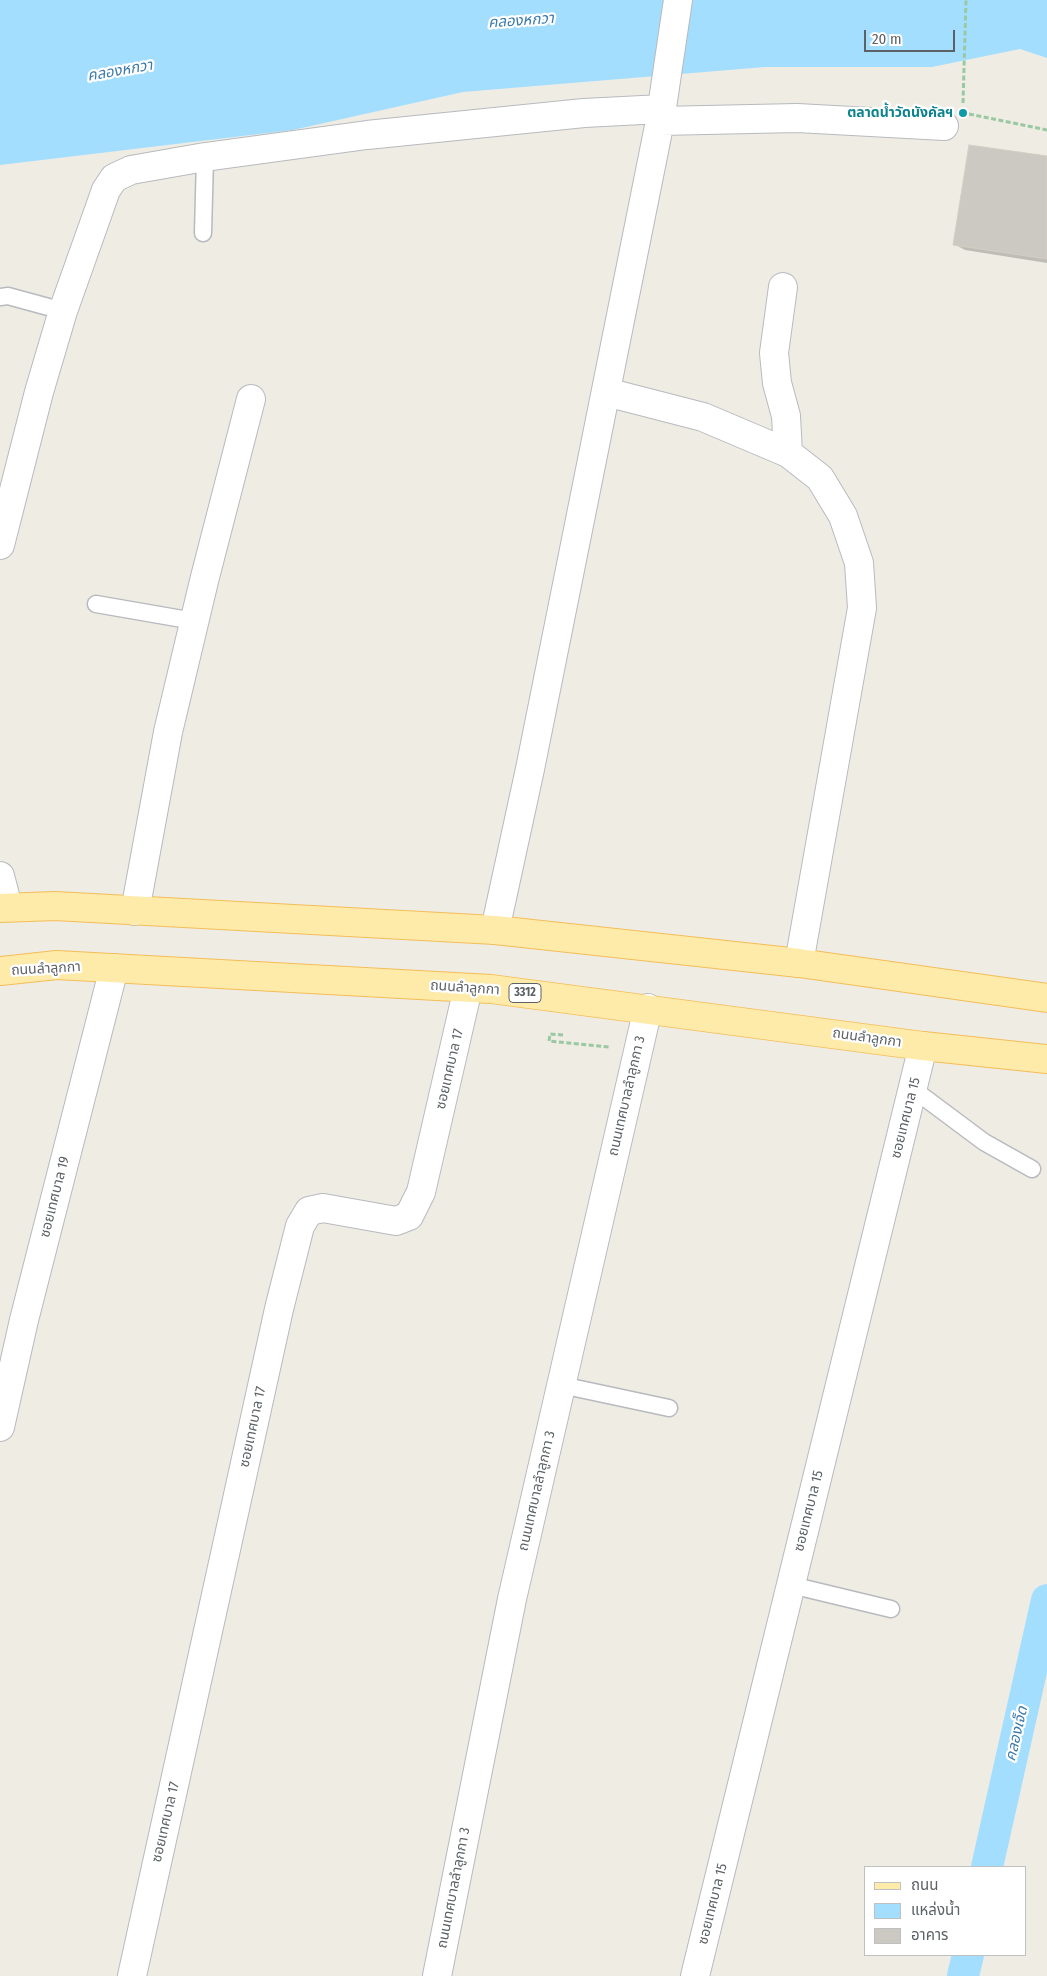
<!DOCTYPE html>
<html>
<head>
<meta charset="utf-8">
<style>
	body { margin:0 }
	#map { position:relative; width:1047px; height:1976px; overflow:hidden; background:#efece4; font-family:"Fira Sans Condensed","Noto Sans Thai",sans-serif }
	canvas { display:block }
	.legend { position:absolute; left:864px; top:1866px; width:162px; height:90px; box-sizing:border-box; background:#fff; border:1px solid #bec0c1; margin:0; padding:6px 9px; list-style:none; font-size:15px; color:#5c6165 }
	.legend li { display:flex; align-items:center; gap:10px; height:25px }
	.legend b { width:25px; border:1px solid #bec0c1 }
	.scale { position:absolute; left:864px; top:30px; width:91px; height:22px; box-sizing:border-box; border:2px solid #5c6165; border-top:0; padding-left:6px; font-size:15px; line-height:18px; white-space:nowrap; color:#5c6165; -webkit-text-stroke:4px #fff; paint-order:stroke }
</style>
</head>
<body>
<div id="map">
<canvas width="1047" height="1976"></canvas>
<ul class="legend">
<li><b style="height:6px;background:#ffeba9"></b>ถนน</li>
<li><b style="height:14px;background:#a4deff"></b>แหล่งน้ำ</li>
<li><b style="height:14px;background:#ccc9c3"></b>อาคาร</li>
</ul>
<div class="scale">20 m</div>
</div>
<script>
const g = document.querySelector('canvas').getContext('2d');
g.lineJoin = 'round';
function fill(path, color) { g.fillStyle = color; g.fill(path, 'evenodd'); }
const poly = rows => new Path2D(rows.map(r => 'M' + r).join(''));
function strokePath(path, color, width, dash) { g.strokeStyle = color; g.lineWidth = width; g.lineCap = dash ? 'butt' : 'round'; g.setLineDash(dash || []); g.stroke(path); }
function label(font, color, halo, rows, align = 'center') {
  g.font = font + ' "Fira Sans Condensed","Noto Sans Thai",sans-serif'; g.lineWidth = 4.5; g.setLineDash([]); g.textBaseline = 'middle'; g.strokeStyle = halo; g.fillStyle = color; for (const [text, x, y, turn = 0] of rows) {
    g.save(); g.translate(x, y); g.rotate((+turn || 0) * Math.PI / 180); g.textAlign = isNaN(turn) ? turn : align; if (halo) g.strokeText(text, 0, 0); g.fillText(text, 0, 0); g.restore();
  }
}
fill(poly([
	[0,0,1047,0,1047,58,1020,49,932,67,765,67,463,92,293,130,0,165]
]), '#a4deff');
fill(poly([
	[1047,158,1047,263,965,250,954,244]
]), '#0003');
strokePath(poly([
	[987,1867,1047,1600],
	[963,1976,968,1955]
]), '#a4deff', 32);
const building = poly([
	[969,145,1047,156,1047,259,953,245,969,145]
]);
fill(building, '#ccc9c3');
strokePath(building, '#d4cdc2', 1);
const service = poly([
	[203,233,205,157],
	[0,297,8,296,63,311],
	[96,604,194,621],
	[913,1089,984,1142,1032,1169],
	[561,1385,669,1408],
	[791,1585,891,1609]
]);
const minor = poly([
	[660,121,797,118,944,126],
	[783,287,774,353,777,383,786,416,788,453],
	[606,392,703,417,788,453,820,478,843,516,859,563,862,608,799,963],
	[0,545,39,392,63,311,106,190,114,178,131,170,205,157,367,135,584,113,662,109],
	[0,876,8,907],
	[135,911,168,732,204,581,251,399],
	[495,930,530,769,660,121,678,0],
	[0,1427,24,1320,114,968],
	[132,1976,279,1309,300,1226,309,1211,323,1208,396,1221,409,1216,421,1192,468,988],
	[695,1976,923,1046]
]);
const tertiary = poly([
	[437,1976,512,1599,648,1008]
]);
const primary = poly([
	[0,908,55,906,495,930,799,963,1047,998],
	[0,971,57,965,491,989,923,1046,1047,1059]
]);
strokePath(service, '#b7babe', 19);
strokePath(minor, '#b7babe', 30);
strokePath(tertiary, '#b7babe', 30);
strokePath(primary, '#f4bd58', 30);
strokePath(poly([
	[963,103,966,0],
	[969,114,1047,130],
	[563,1035,550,1034,549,1041,609,1047]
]), '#99c8a3', 3, [5, 2.5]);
strokePath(service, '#fff', 16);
strokePath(minor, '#fff', 28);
strokePath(tertiary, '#fff', 28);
strokePath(primary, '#ffeba9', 28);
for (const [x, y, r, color] of [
	[963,113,5,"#0f9aa8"]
]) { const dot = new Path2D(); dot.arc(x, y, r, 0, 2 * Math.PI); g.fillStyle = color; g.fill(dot); strokePath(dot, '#fff', 2); }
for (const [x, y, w] of [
	[525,993,32]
]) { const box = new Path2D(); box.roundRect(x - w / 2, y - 9.5, w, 19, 4); g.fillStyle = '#fff'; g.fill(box); strokePath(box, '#5c6165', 1); }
label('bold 12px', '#5c6165', null, [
	["3312",525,993]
]);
label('bold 14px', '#0d838f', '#fff', [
	["ตลาดน้ำวัดนังคัลฯ",953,113]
], 'right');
label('14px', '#5c6165', '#fff', [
	["ถนนลำลูกกา",46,969,-3],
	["ถนนลำลูกกา",465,988,4],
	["ถนนลำลูกกา",867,1038,8],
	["ซอยเทศบาล 17",450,1069,-77],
	["ถนนเทศบาลลำลูกกา 3",627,1096,-77],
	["ซอยเทศบาล 15",906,1118,-76],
	["ซอยเทศบาล 19",55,1197,-76],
	["ซอยเทศบาล 17",253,1427,-78],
	["ถนนเทศบาลลำลูกกา 3",537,1491,-77],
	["ซอยเทศบาล 15",809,1511,-76],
	["ซอยเทศบาล 17",166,1822,-77],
	["ถนนเทศบาลลำลูกกา 3",454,1888,-79],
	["ซอยเทศบาล 15",713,1904,-76]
]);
label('italic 15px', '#3c7aab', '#fff', [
	["คลองหกวา",521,21,-4],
	["คลองหกวา",120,71,-10],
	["คลองเจ็ด",1017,1734,-77]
]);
</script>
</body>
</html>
